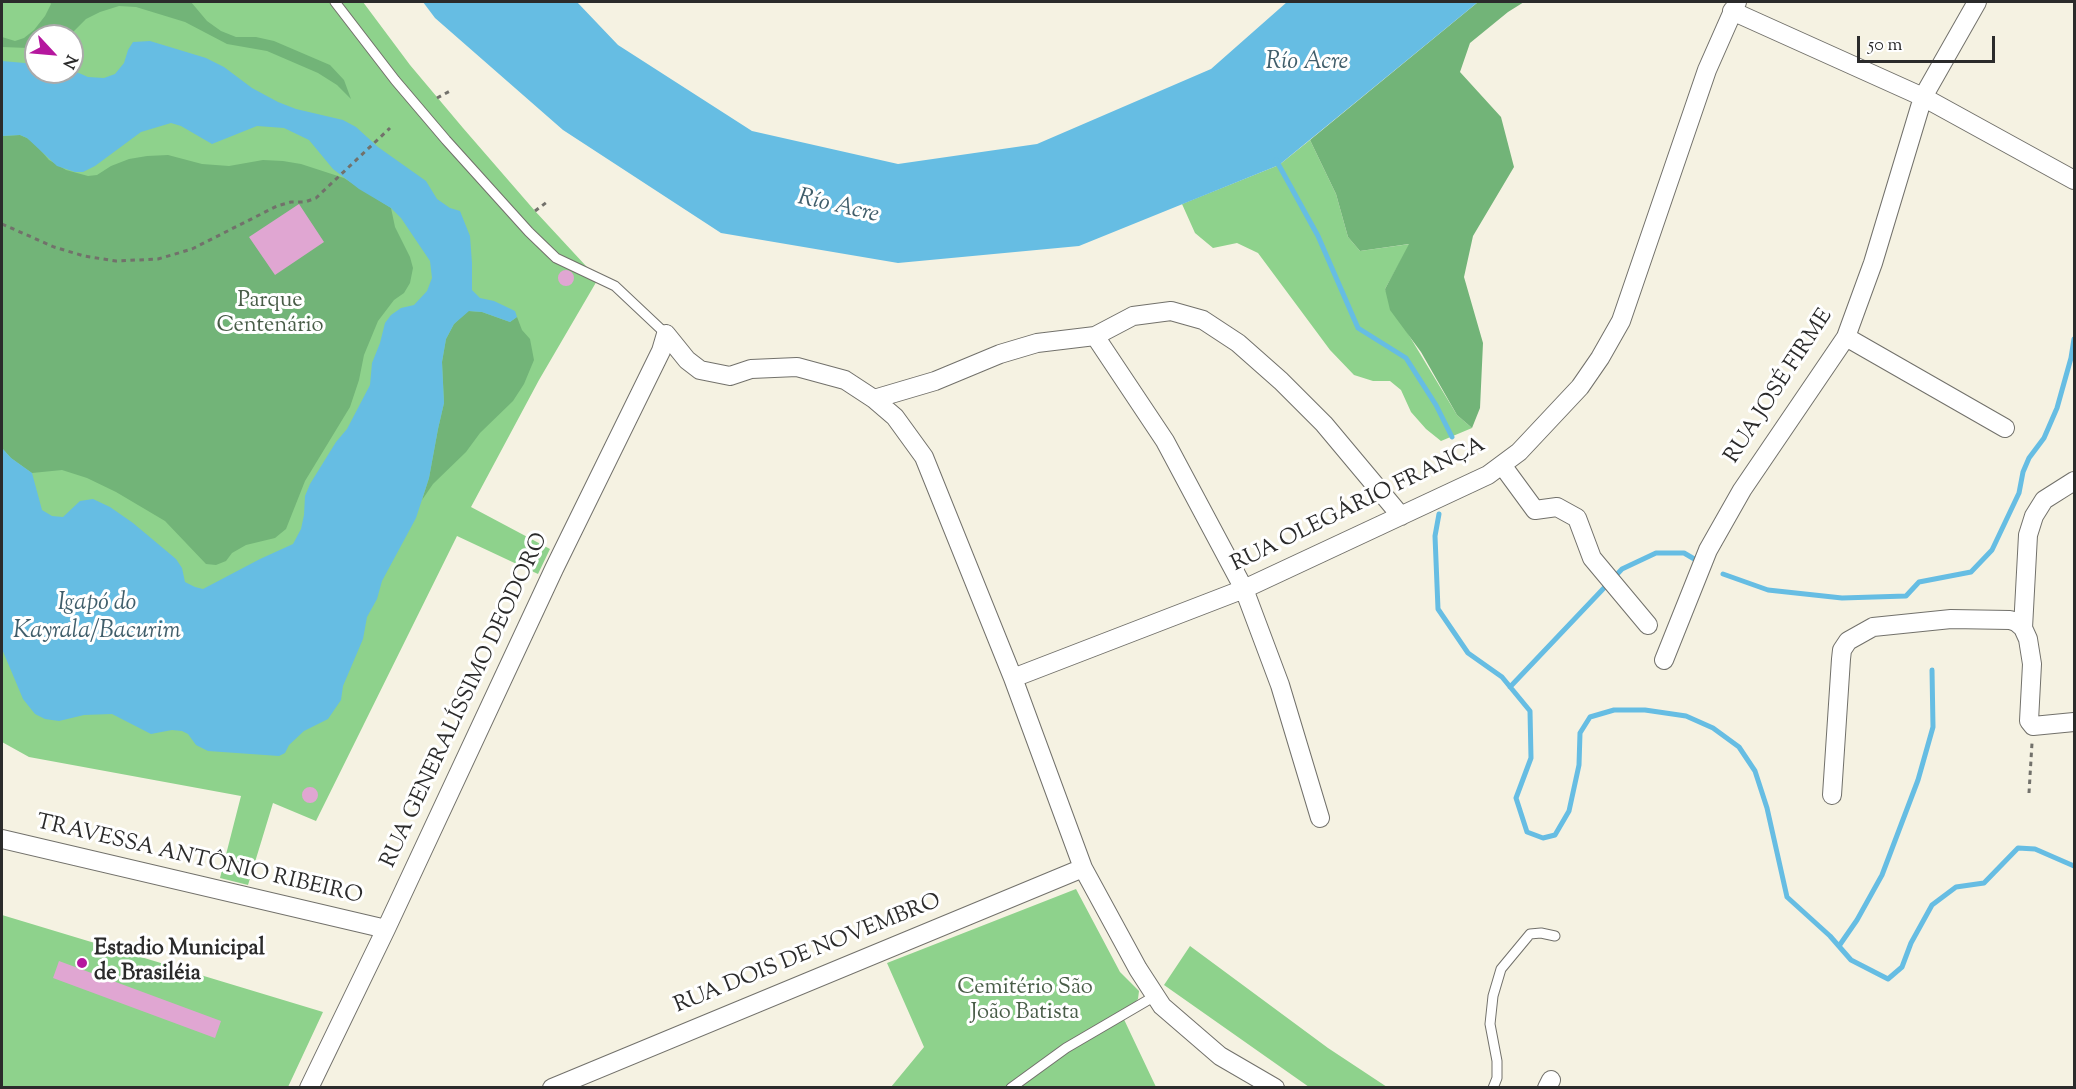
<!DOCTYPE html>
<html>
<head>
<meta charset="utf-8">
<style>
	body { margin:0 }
	#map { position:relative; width:2076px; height:1089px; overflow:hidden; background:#f5f2e2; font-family:"Sorts Mill Goudy",serif }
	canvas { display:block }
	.frame { position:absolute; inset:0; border:3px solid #2b2b2b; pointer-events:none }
	.north { position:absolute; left:24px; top:24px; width:60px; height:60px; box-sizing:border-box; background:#fff; border:2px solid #aaa; border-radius:50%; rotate:116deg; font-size:16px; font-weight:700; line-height:24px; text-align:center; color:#2b2b2b }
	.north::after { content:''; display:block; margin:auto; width:21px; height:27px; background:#b5179e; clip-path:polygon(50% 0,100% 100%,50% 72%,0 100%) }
	.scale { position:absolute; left:1857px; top:36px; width:138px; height:27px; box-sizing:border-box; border:3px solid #2b2b2b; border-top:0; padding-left:8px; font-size:18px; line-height:21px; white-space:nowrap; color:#2b2b2b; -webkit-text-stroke:4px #fff; paint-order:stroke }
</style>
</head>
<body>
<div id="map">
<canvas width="2076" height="1089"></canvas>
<div class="frame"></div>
<div class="north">N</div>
<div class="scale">50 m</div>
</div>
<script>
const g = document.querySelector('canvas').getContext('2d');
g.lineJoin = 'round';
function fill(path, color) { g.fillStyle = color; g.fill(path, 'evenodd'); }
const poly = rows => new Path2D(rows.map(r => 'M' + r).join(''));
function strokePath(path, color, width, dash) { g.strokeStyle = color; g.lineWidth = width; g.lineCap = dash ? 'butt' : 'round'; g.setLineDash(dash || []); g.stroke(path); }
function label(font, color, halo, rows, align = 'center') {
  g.font = font + ' "Sorts Mill Goudy",serif'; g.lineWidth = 6; g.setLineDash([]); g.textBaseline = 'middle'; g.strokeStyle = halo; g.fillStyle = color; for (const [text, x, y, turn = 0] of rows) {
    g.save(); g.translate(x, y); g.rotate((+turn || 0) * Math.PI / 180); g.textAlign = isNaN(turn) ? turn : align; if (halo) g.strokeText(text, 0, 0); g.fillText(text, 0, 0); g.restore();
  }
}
fill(poly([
	[2,2,363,2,410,65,463,128,535,211,598,279,539,380,471,507,550,549,538,574,457,536,316,821,273,803,248,885,220,878,241,796,29,757,2,742],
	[36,36,72,36,72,72,36,72],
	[1310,140,1336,194,1348,237,1360,251,1410,244,1385,289,1407,332,1457,415,1472,428,1441,441,1426,429,1411,412,1401,390,1390,381,1373,381,1354,375,1330,350,1258,253,1237,243,1213,248,1195,233,1182,204,1279,165],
	[1076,889,1120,972,1139,991,1138,999,1133,1005,1120,1011,1156,1087,891,1087,924,1047,887,963],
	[2,915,323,1012,288,1087,2,1087],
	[1190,946,1328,1048,1387,1087,1309,1087,1164,985]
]), '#8ed28c');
fill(poly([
	[50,2,191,2,207,21,221,31,236,37,256,37,274,41,330,65,344,80,351,99,337,85,318,73,267,51,227,44,185,22,136,7,119,6,100,12,86,19,73,32,61,36,36,36,36,44,28,48,2,47,2,37,15,41,24,38,34,30,45,16,51,4],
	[1478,2,1524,2,1508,12,1470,43,1460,72,1501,117,1514,167,1473,236,1464,277,1483,343,1480,408,1472,428,1457,415,1421,352,1390,310,1385,289,1409,244,1360,251,1348,237,1336,194,1310,140],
	[20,135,27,138,37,146,49,160,66,170,88,176,97,175,111,166,129,159,147,156,168,155,202,164,229,166,263,160,283,161,301,164,344,178,391,208,395,227,410,257,413,268,410,283,404,293,394,300,378,321,364,355,359,380,350,407,305,481,286,529,275,538,246,545,232,553,226,561,216,565,206,564,165,521,116,492,87,478,62,470,32,473,11,458,2,448,2,136],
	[468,311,482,312,510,322,517,317,522,330,530,339,534,360,524,384,513,401,480,433,466,452,433,484,422,500,429,478,438,429,444,403,442,362,446,339,454,324]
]), '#72b478');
fill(poly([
	[423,2,577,2,618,45,752,131,898,164,1037,144,1211,69,1287,2,1478,2,1279,165,1079,246,898,263,721,233,563,130,435,18],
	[150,41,206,58,224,67,252,88,278,102,296,109,343,120,356,127,378,147,426,181,437,199,450,208,460,211,470,236,472,263,472,290,480,298,494,301,515,311,517,317,510,322,482,312,469,311,454,324,446,339,442,362,444,403,438,429,429,478,416,518,382,581,377,599,367,617,363,639,343,686,341,700,328,719,304,731,289,745,285,753,279,756,208,751,196,745,188,734,182,731,172,730,151,734,112,714,84,715,59,721,45,719,35,714,23,699,2,649,2,448,11,458,32,473,42,510,52,516,63,517,80,501,93,499,110,507,133,523,176,559,182,568,185,582,195,587,203,589,260,559,293,544,301,529,304,515,305,496,310,484,336,442,347,429,370,385,372,363,380,343,385,323,391,315,401,308,414,305,427,291,432,278,430,261,401,218,391,208,359,189,333,169,309,140,284,128,257,126,212,144,181,126,171,123,141,132,95,166,83,172,75,172,57,166,27,138,20,135,2,136,2,61,36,64,36,72,72,72,72,70,88,77,104,78,115,74,124,63,128,50,133,42]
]), '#66bde3');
strokePath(poly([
	[1276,160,1318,236,1358,328,1406,358,1436,405,1452,437],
	[1439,514,1435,536,1438,609,1468,653,1502,677,1530,711,1531,758,1516,798,1527,832,1543,838,1555,835,1569,811,1579,765,1580,733,1590,717,1614,710,1645,710,1686,716,1713,728,1739,747,1755,771,1767,808,1787,897,1830,936,1851,960,1888,979,1902,967,1911,943,1932,905,1956,887,1984,883,2018,848,2035,849,2074,866],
	[1723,574,1768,590,1842,598,1906,596,1919,582,1971,572,1992,550,2019,493,2023,472,2029,458,2044,438,2057,408,2071,358,2074,339],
	[1510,687,1622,569,1656,553,1684,553,1696,560],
	[1839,946,1857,920,1882,875,1918,780,1933,727,1932,670]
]), '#66bde3', 5);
fill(poly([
	[299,204,324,242,275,275,249,237],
	'558 278a8 8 0 1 1 16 0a8 8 0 1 1-16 0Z',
	'302 795a8 8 0 1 1 16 0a8 8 0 1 1-16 0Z',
	[59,961,221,1021,215,1038,53,978]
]), '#e0a6d2');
const lane = poly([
	[335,2,395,80,446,140,529,232,556,258,615,286,666,334],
	[1011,1088,1066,1048,1155,996],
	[1493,1088,1497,1078,1497,1061,1490,1024,1493,996,1501,969,1530,934,1541,933,1555,936]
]);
const street = poly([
	[1732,11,1923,97,2074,180],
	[666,334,687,360,700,370,730,376,751,369,797,367,845,380,874,399,895,417,924,457,1013,678,1083,868,1138,969,1162,1006,1220,1056,1275,1088],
	[1095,336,1165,441,1244,589,1280,685,1320,818],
	[1846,337,2005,428],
	[874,399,935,381,1000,354,1037,343,1095,336,1133,316,1171,311,1203,320,1238,343,1281,381,1324,424,1401,516],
	[1502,465,1535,510,1557,507,1577,518,1592,558,1648,625],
	[2074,481,2044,500,2034,516,2028,535,2023,628,2028,639,2032,664,2029,721,2033,726,2074,722],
	[1664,660,1708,550,1742,490,1846,337,1873,263,1923,97,1977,2],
	[1013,678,1244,589,1488,475,1519,452,1580,387,1600,358,1621,321,1707,70,1737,2],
	[1832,795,1841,659,1842,650,1848,641,1873,627,1951,619,2010,620,2016,622,2023,628],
	[2,839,386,929],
	[309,1088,386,929,554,569,661,351,666,334],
	[552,1088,1083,868],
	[1547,1088,1551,1080]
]);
strokePath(lane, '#72716b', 11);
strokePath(street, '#72716b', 20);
strokePath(poly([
	[437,98,450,91],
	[535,211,547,202],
	[2,224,54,247,84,256,116,261,158,259,192,249,277,206,291,202,305,202,316,198,390,128],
	[2029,793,2032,743]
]), '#72716b', 3, [4.5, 4.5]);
strokePath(lane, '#fff', 9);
strokePath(street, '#fff', 18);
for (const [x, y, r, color] of [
	[82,963,6,"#b5179e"]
]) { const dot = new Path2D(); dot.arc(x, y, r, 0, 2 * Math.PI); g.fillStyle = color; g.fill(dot); strokePath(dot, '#fff', 2); }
label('22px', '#495d48', '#fff', [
	["Parque",270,302],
	["Centenário",270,327],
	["Cemitério São",1025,989],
	["João Batista",1025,1014]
]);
label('22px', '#2b2b2b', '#fff', [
	["RUA JOSÉ FIRME",1780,387,-57],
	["RUA OLEGÁRIO FRANÇA",1359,506,-26],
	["RUA GENERALÍSSIMO DEODORO",466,701,-65],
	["TRAVESSA ANTÔNIO RIBEIRO",199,861,13],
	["RUA DOIS DE NOVEMBRO",808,955,-22]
]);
label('bold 22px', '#2b2b2b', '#fff', [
	["Estadio Municipal",94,950],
	["de Brasiléia",94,975]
], 'left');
label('italic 24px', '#405e6b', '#fff', [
	["Río Acre",1307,64],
	["Río Acre",838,208,13],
	["Igapó do",97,605],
	["Kayrala/Bacurim",97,633]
]);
</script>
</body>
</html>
